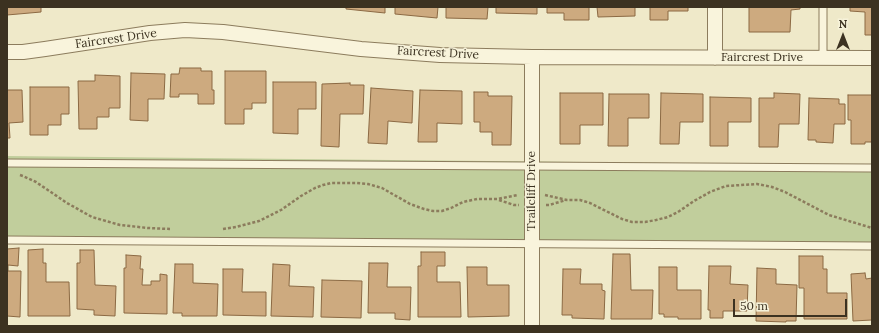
<!DOCTYPE html>
<html>
<head>
<meta charset="utf-8">
<style>
	body { margin:0 }
	#map { position:relative; width:879px; height:333px; overflow:hidden; background:#efe9c9; font-family:Lora,serif }
	canvas { display:block }
	.frame { position:absolute; inset:0; border:8px solid #3c3221; pointer-events:none }
	.north { position:absolute; left:823px; top:16px; width:40px; height:40px; -webkit-text-stroke:3px #f6f2d9; paint-order:stroke; rotate:0deg; font-size:11px; font-weight:700; line-height:16px; text-align:center; color:#3c3221 }
	.north::after { content:''; display:block; margin:auto; width:14px; height:18px; background:#3c3221; clip-path:polygon(50% 0,100% 100%,50% 72%,0 100%) }
	.scale { position:absolute; left:733px; top:299px; width:114px; height:18px; box-sizing:border-box; border:2px solid #3c3221; border-top:0; padding-left:5px; font-size:12px; line-height:14px; white-space:nowrap; color:#3c3221; -webkit-text-stroke:3px #f6f2d9; paint-order:stroke }
</style>
</head>
<body>
<div id="map">
<canvas width="879" height="333"></canvas>
<div class="frame"></div>
<div class="north">N</div>
<div class="scale">50 m</div>
</div>
<script>
const g = document.querySelector('canvas').getContext('2d');
g.lineJoin = 'round';
function fill(path, color) { g.fillStyle = color; g.fill(path, 'evenodd'); }
const poly = rows => new Path2D(rows.map(r => 'M' + r).join(''));
function strokePath(path, color, width, dash) { g.strokeStyle = color; g.lineWidth = width; g.lineCap = dash ? 'butt' : 'round'; g.setLineDash(dash || []); g.stroke(path); }
function label(font, color, halo, rows, align = 'center') {
  g.font = font + ' Lora,serif'; g.lineWidth = 3; g.setLineDash([]); g.textBaseline = 'middle'; g.strokeStyle = halo; g.fillStyle = color; for (const [text, x, y, turn = 0] of rows) {
    g.save(); g.translate(x, y); g.rotate((+turn || 0) * Math.PI / 180); g.textAlign = isNaN(turn) ? turn : align; if (halo) g.strokeText(text, 0, 0); g.fillText(text, 0, 0); g.restore();
  }
}
fill(poly([
	[7,156,872,165,872,244,7,241]
]), '#c1ce9c');
const building = poly([
	[7,7,41,7,41,12,7,15,7,7],
	[346,7,385,7,385,13,346,9,346,7],
	[395,7,438,7,437,18,395,14,395,7],
	[446,7,488,7,487,19,446,18,446,7],
	[496,7,537,7,537,14,496,13,496,7],
	[547,7,589,7,589,20,564,20,564,13,547,13,547,7],
	[597,7,635,7,635,16,598,17,597,7],
	[650,7,688,7,688,11,668,11,668,20,650,20,650,7],
	[749,7,800,7,800,9,791,10,790,32,749,32,749,7],
	[850,7,872,7,872,35,865,35,865,12,850,11,850,7],
	[180,68,201,68,201,71,212,71,212,90,214,90,214,104,198,104,198,94,179,94,179,97,170,97,171,74,179,74,180,68],
	[225,71,266,71,266,103,252,103,252,109,244,109,244,124,225,124,225,71],
	[131,73,165,74,164,99,148,99,148,121,130,120,131,73],
	[95,75,120,76,120,108,109,108,109,117,97,117,97,129,79,129,78,81,95,81,95,75],
	[273,82,316,82,316,109,298,109,298,134,273,133,273,82],
	[350,83,350,85,364,85,363,114,340,114,339,147,321,146,322,84,350,83],
	[30,87,69,87,69,114,61,114,61,125,48,125,48,135,30,135,30,87],
	[371,88,413,91,412,123,388,121,387,144,368,143,371,88],
	[7,90,22,90,23,122,9,123,10,138,7,138,7,90],
	[420,90,462,91,462,124,437,123,437,142,418,142,420,90],
	[474,92,488,92,488,96,512,96,511,145,492,145,492,132,480,132,480,122,474,122,474,92],
	[560,93,603,93,603,125,580,125,580,144,560,144,560,93],
	[661,93,703,94,703,122,680,122,679,144,660,144,661,93],
	[774,93,800,94,799,124,779,124,778,147,759,147,759,98,774,98,774,93],
	[609,94,649,94,649,118,628,118,628,146,608,146,609,94],
	[848,95,872,95,872,142,865,142,865,144,851,144,851,120,848,120,848,95],
	[710,97,751,98,751,122,728,122,728,146,710,146,710,97],
	[809,98,839,99,839,104,845,104,845,124,834,124,833,143,816,142,816,140,808,140,809,98],
	[19,248,18,266,8,265,8,271,21,271,20,317,7,316,7,249,19,248],
	[43,249,43,263,46,263,46,282,69,282,70,316,28,316,28,250,43,249],
	[80,250,94,250,95,285,116,286,115,316,94,315,94,310,77,309,77,263,80,263,80,250],
	[421,252,445,252,445,266,437,266,437,282,460,282,461,317,418,317,418,266,421,266,421,252],
	[613,254,630,254,631,290,653,290,652,319,611,319,613,254],
	[126,255,141,256,140,269,143,269,142,285,151,285,151,281,160,281,160,274,167,275,167,314,124,313,124,268,126,268,126,255],
	[799,256,823,256,823,269,827,269,827,293,847,293,847,319,804,319,804,288,799,288,799,256],
	[369,263,388,263,387,287,411,287,410,320,395,319,395,313,368,313,369,263],
	[175,264,193,264,193,283,218,284,217,316,182,316,182,313,173,313,175,264],
	[273,264,290,265,289,286,314,287,313,317,271,316,273,264],
	[709,266,731,266,730,284,748,285,747,311,723,311,723,318,710,318,710,310,708,310,709,266],
	[467,267,487,267,487,285,509,285,509,316,468,317,467,267],
	[659,267,677,267,677,290,701,290,701,319,678,319,678,317,664,317,664,314,659,314,659,267],
	[757,268,776,269,776,284,797,285,796,321,786,321,786,322,756,321,757,268],
	[223,269,243,269,242,292,266,292,266,316,223,315,223,269],
	[563,269,581,269,580,284,602,284,602,290,605,291,604,319,572,318,572,315,562,315,563,269],
	[865,273,866,279,872,278,872,320,853,321,851,274,865,273],
	[322,280,362,281,361,318,321,317,322,280]
]);
fill(building, '#cdaa7f');
strokePath(building, '#8b6943', 1);
const lane = poly([
	[823,7,823,58],
	[7,163,872,168],
	[7,240,872,246]
]);
const street = poly([
	[715,7,715,58],
	[7,52,23,52,45,49,150,33,185,30,223,32,361,49,440,55,532,57,872,58],
	[532,326,532,57]
]);
strokePath(lane, '#8c7c5d', 9);
strokePath(street, '#8c7c5d', 16);
strokePath(poly([
	[20,175,23,176,36,182,67,203,92,217,120,225,148,228,170,229],
	[545,195,567,200,580,200,590,203,622,219,632,222,645,222,656,220,668,217,678,212,694,201,710,192,726,186,757,184,772,187,785,192,829,215,872,228],
	[499,200,514,205,519,205],
	[546,205,549,205,566,200],
	[223,229,236,227,259,221,281,210,301,196,315,188,323,185,331,183,356,183,368,184,382,188,410,204,424,209,433,211,442,211,451,208,463,202,477,199,497,199,518,195]
]), '#8c7c5d', 2.5, [3, 2]);
strokePath(lane, '#f9f4dc', 7);
strokePath(street, '#f9f4dc', 14);
label('12px', '#3c3221', '#f6f2d9', [
	["Faircrest Drive",116,39,-8],
	["Faircrest Drive",438,53,3],
	["Faircrest Drive",762,58],
	["Trailcliff Drive",532,191,-90]
]);
</script>
</body>
</html>
